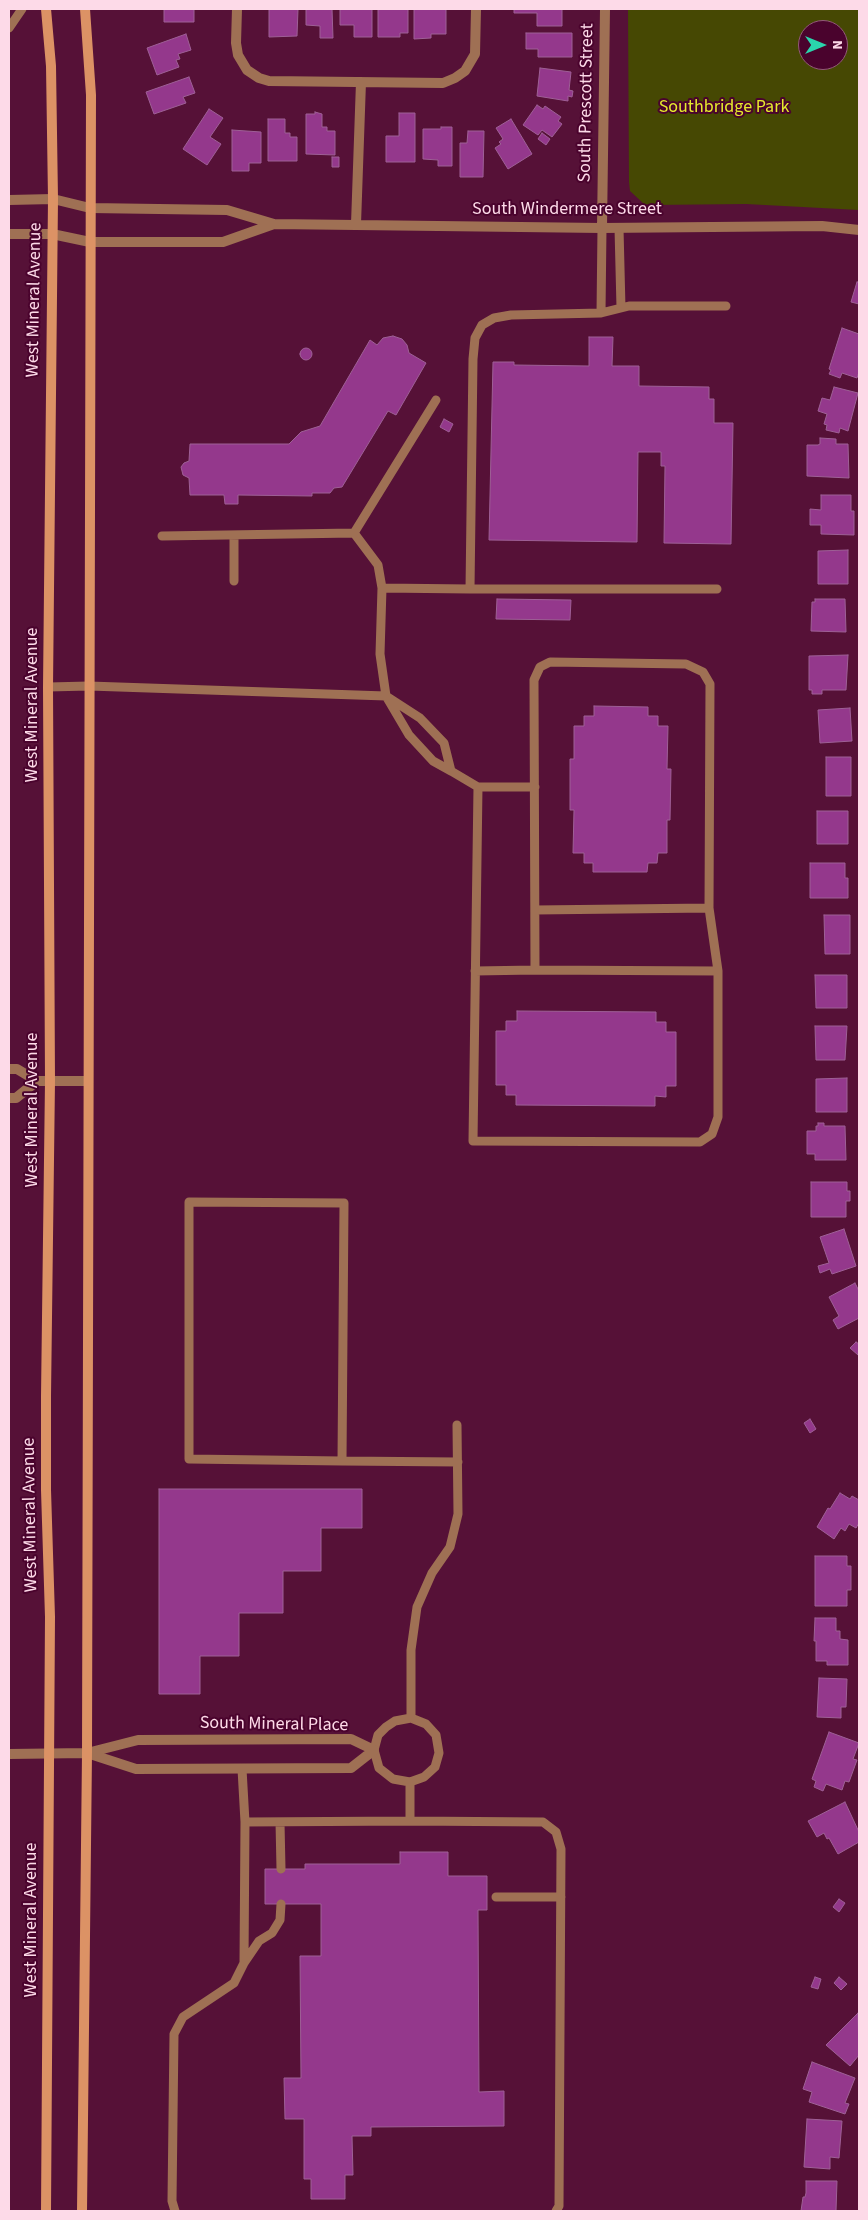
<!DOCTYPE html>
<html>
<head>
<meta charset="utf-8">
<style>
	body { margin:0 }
	#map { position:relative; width:868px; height:2220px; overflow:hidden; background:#561137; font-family:"Source Sans 3",sans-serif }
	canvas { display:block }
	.frame { position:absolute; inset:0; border:10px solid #fddae8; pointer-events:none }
	.north { position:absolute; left:798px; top:20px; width:50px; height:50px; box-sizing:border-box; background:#4a032d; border:1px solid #925978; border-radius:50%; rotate:90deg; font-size:14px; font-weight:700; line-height:20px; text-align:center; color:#fddae8 }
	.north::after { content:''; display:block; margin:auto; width:18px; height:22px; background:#2ad5ac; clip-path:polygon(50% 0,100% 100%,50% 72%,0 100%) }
</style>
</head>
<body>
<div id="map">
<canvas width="868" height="2220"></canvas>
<div class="frame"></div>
<div class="north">N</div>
</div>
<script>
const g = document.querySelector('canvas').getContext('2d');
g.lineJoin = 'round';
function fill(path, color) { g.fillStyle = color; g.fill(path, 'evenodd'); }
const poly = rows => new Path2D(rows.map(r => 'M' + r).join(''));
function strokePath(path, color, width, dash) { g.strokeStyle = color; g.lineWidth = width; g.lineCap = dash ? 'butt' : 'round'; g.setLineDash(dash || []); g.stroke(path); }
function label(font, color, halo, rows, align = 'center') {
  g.font = font + ' "Source Sans 3",sans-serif'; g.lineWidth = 4; g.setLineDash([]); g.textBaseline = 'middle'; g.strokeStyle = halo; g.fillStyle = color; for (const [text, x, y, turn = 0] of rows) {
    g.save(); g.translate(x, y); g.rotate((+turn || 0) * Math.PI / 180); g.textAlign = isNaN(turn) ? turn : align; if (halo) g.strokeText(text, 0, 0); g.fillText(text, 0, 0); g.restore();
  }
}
fill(poly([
	[628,9,859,9,859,210,746,204,651,205,644,204,630,191,629,182],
	[808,30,838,30,838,60,808,60]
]), '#464803');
const building = poly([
	[164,9,194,9,194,22,164,22,164,9],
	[269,9,298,9,297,36,269,37,269,9],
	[306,9,332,9,333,38,320,38,320,26,306,25,306,9],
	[340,9,372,9,372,37,354,37,354,25,340,25,340,9],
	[378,9,408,9,408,33,400,33,400,37,378,37,378,9],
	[414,9,446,9,446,34,431,34,431,38,414,39,414,9],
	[514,9,562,9,562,26,537,26,537,13,514,13,514,9],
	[526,33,572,33,572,57,538,57,538,49,526,49,526,33],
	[186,34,191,50,178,54,180,59,176,60,179,67,157,75,147,48,186,34],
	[540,68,571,72,569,90,573,91,572,97,568,96,568,101,537,96,540,68],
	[189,77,195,93,183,97,186,103,154,114,146,92,189,77],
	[537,105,543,109,545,106,561,117,558,121,562,124,552,137,542,130,538,135,523,125,537,105],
	[209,109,223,118,210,137,221,144,207,165,183,149,209,109],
	[315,112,322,114,322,127,327,127,327,131,335,131,335,155,306,154,306,114,315,114,315,112],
	[399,113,415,113,415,162,386,162,386,136,399,136,399,113],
	[268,119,285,119,285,133,290,133,290,137,297,137,297,161,268,161,268,119],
	[511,119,532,154,508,169,495,148,501,144,499,142,503,139,496,128,511,119],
	[441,127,452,127,452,166,438,166,438,160,423,159,423,129,441,129,441,127],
	[232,130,261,132,261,163,249,163,249,171,232,171,232,130],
	[468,131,484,131,483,177,460,177,460,143,467,143,468,131],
	[542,133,550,139,546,145,538,139,542,133],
	[332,157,339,157,339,167,332,167,332,157],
	[857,282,859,282,859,304,851,302,857,282],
	[842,328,859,334,859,372,857,378,842,373,840,378,829,374,831,370,829,369,842,328],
	[393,336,402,339,407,345,409,353,426,363,396,415,388,411,342,487,334,488,330,493,312,493,312,496,238,495,238,504,225,504,224,495,190,495,189,478,183,475,181,467,184,463,189,461,190,444,289,444,301,432,320,426,370,340,377,345,383,338,393,336],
	[589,337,613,337,612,366,639,366,639,386,709,387,709,399,714,399,714,423,733,423,731,544,664,543,665,466,661,466,661,452,638,452,637,542,489,540,493,362,514,362,514,365,589,366,589,337],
	'300 354a6 6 0 1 1 12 0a6 6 0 1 1-12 0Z',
	[834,387,858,393,848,431,840,428,839,433,826,430,827,425,824,424,827,414,818,411,822,398,830,400,834,387],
	[444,419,453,424,449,432,440,427,444,419],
	[820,438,836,439,836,444,848,444,849,478,807,476,807,445,818,445,820,444,820,438],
	[821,495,851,495,851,511,854,511,854,535,821,534,821,525,810,525,810,509,821,510,821,495],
	[848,550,848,584,818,584,818,551,848,550],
	[497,599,571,600,570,620,496,619,497,599],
	[815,599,845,599,846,632,811,631,812,602,815,602,815,599],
	[848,655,846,690,822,690,822,694,812,694,812,690,809,690,809,656,848,655],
	[594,706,648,707,648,716,658,716,658,726,668,726,667,769,671,769,670,820,667,820,667,853,658,853,657,863,648,863,647,872,593,872,593,863,584,863,584,853,573,853,574,810,570,810,570,759,574,759,574,726,584,726,584,716,594,716,594,706],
	[850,708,852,741,820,743,818,710,850,708],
	[826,757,851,757,851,796,826,796,826,757],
	[817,811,848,811,848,844,817,844,817,811],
	[810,863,845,863,845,878,848,878,848,898,810,898,810,863],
	[824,915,850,915,850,954,825,954,824,915],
	[815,975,847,975,847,1008,816,1008,815,975],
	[517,1011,656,1012,656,1022,666,1022,666,1032,676,1032,676,1086,666,1086,666,1097,655,1096,655,1106,516,1105,516,1095,506,1095,506,1085,496,1085,496,1031,506,1031,506,1021,517,1021,517,1011],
	[815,1026,847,1026,845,1060,816,1060,815,1026],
	[847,1078,847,1112,816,1112,816,1079,847,1078],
	[818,1123,824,1123,824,1126,845,1126,846,1160,815,1160,815,1154,807,1154,807,1131,816,1131,816,1126,818,1126,818,1123],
	[811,1182,847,1182,847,1191,850,1191,850,1201,846,1201,846,1217,811,1217,811,1182],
	[844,1229,856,1266,832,1274,830,1269,820,1273,818,1266,829,1263,820,1237,844,1229],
	[855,1283,859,1291,859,1318,838,1329,833,1320,839,1316,829,1297,855,1283],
	[856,1342,859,1344,858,1355,850,1348,856,1342],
	[810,1419,816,1429,810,1433,804,1423,810,1419],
	[159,1489,362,1489,362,1528,321,1528,321,1571,283,1571,283,1613,239,1613,239,1656,200,1656,200,1694,159,1694,159,1489],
	[840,1493,850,1499,852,1496,859,1500,859,1523,856,1528,849,1524,845,1531,841,1528,834,1539,817,1527,828,1508,830,1509,840,1493],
	[815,1556,847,1556,847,1566,851,1566,851,1590,847,1590,847,1606,815,1606,815,1556],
	[815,1618,836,1618,836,1631,840,1631,840,1639,848,1640,848,1665,827,1665,827,1661,816,1661,816,1641,814,1641,815,1618],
	[819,1678,847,1679,846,1707,841,1707,841,1718,817,1717,819,1678],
	[829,1732,859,1743,853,1759,857,1760,849,1782,845,1781,842,1790,826,1784,823,1791,814,1787,816,1781,812,1779,829,1732],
	[845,1802,859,1832,859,1842,838,1854,829,1838,827,1839,824,1833,817,1837,808,1821,845,1802],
	[400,1852,448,1852,448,1876,487,1876,487,1910,478,1910,479,2092,504,2091,504,2126,371,2127,371,2136,352,2136,353,2175,345,2175,345,2199,311,2199,311,2179,304,2179,304,2119,285,2119,284,2078,301,2078,300,1956,321,1956,321,1904,265,1904,265,1869,305,1869,305,1864,400,1864,400,1852],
	[839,1899,845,1903,839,1912,833,1907,839,1899],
	[815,1977,821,1979,818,1989,811,1987,815,1977],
	[839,1977,847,1984,841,1990,834,1983,839,1977],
	[858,2013,859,2055,850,2066,826,2045,858,2013],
	[812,2062,855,2078,845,2103,849,2104,845,2114,809,2102,812,2092,803,2089,812,2062],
	[807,2119,842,2121,839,2158,830,2157,830,2169,804,2167,807,2119],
	[806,2181,837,2181,836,2211,801,2211,803,2197,805,2197,806,2193,806,2181]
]);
fill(building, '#94388c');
strokePath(building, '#9e6096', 1);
strokePath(poly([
	[9,28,22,9],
	[619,228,621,308],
	[601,313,602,228],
	[354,533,436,400],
	[234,581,234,535],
	[382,588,470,589,473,359,475,338,482,325,494,318,511,315,601,313,629,306,726,306],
	[470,589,717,589],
	[48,687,89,686,386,696,420,718,444,743,451,771,433,761,409,735,386,696,380,654,382,588,378,565,354,533,162,536],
	[451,771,478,787,473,1141,700,1142,712,1134,718,1117,718,971,709,908,710,684,703,672,686,664,550,662,540,667,534,680,535,970,718,971],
	[478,787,535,787],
	[535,910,709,908],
	[475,971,535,970],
	[342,1461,344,1203,189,1202,189,1459,342,1461,458,1462],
	[411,1718,395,1721,386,1727,378,1735,374,1750,379,1768,393,1779,410,1782,424,1777,435,1767,439,1753,436,1735,426,1724,411,1718,411,1650,417,1607,432,1573,450,1547,458,1514,457,1425],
	[242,1769,245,1822,410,1821,410,1782],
	[410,1821,543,1822,556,1832,561,1849,559,2206,556,2211],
	[280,1822,281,1869],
	[496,1897,561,1897],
	[244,1963,259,1941,272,1933,280,1920,281,1904],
	[175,2211,172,2201,174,2034,183,2017,234,1983,244,1963,245,1822]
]), '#9f7054', 9);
strokePath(poly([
	[237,9,236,43,238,55,247,70,259,78,269,81,443,83,455,78,465,71,475,54,476,9],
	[9,200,53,199,90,208,227,210,274,224,602,228,822,226,859,230],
	[356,224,361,82],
	[602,228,605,9],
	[9,234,52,234,90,242,223,242,274,224],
	[9,1069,17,1069,37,1081,88,1081],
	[9,1098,16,1098,37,1081],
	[9,1754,87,1753,136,1769,351,1768,374,1750,351,1739,138,1740,87,1753]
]), '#9f7054', 10);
strokePath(poly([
	[46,2211,50,1617,46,1490,46,1396,50,1081,48,687,53,199,51,66,46,9],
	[82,2211,87,1753,91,95,85,9]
]), '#dc9265', 10);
label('18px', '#fddae8', '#4a032d', [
	["South Prescott Street",587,103,-89],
	["South Windermere Street",567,210],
	["West Mineral Avenue",35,300,-89],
	["West Mineral Avenue",33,705,-90],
	["West Mineral Avenue",33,1110,-90],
	["West Mineral Avenue",31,1515,-91],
	["South Mineral Place",274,1725,1],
	["West Mineral Avenue",32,1920,-90]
]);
label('18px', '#e5eb2d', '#4a032d', [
	["Southbridge Park",724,108]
]);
</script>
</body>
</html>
